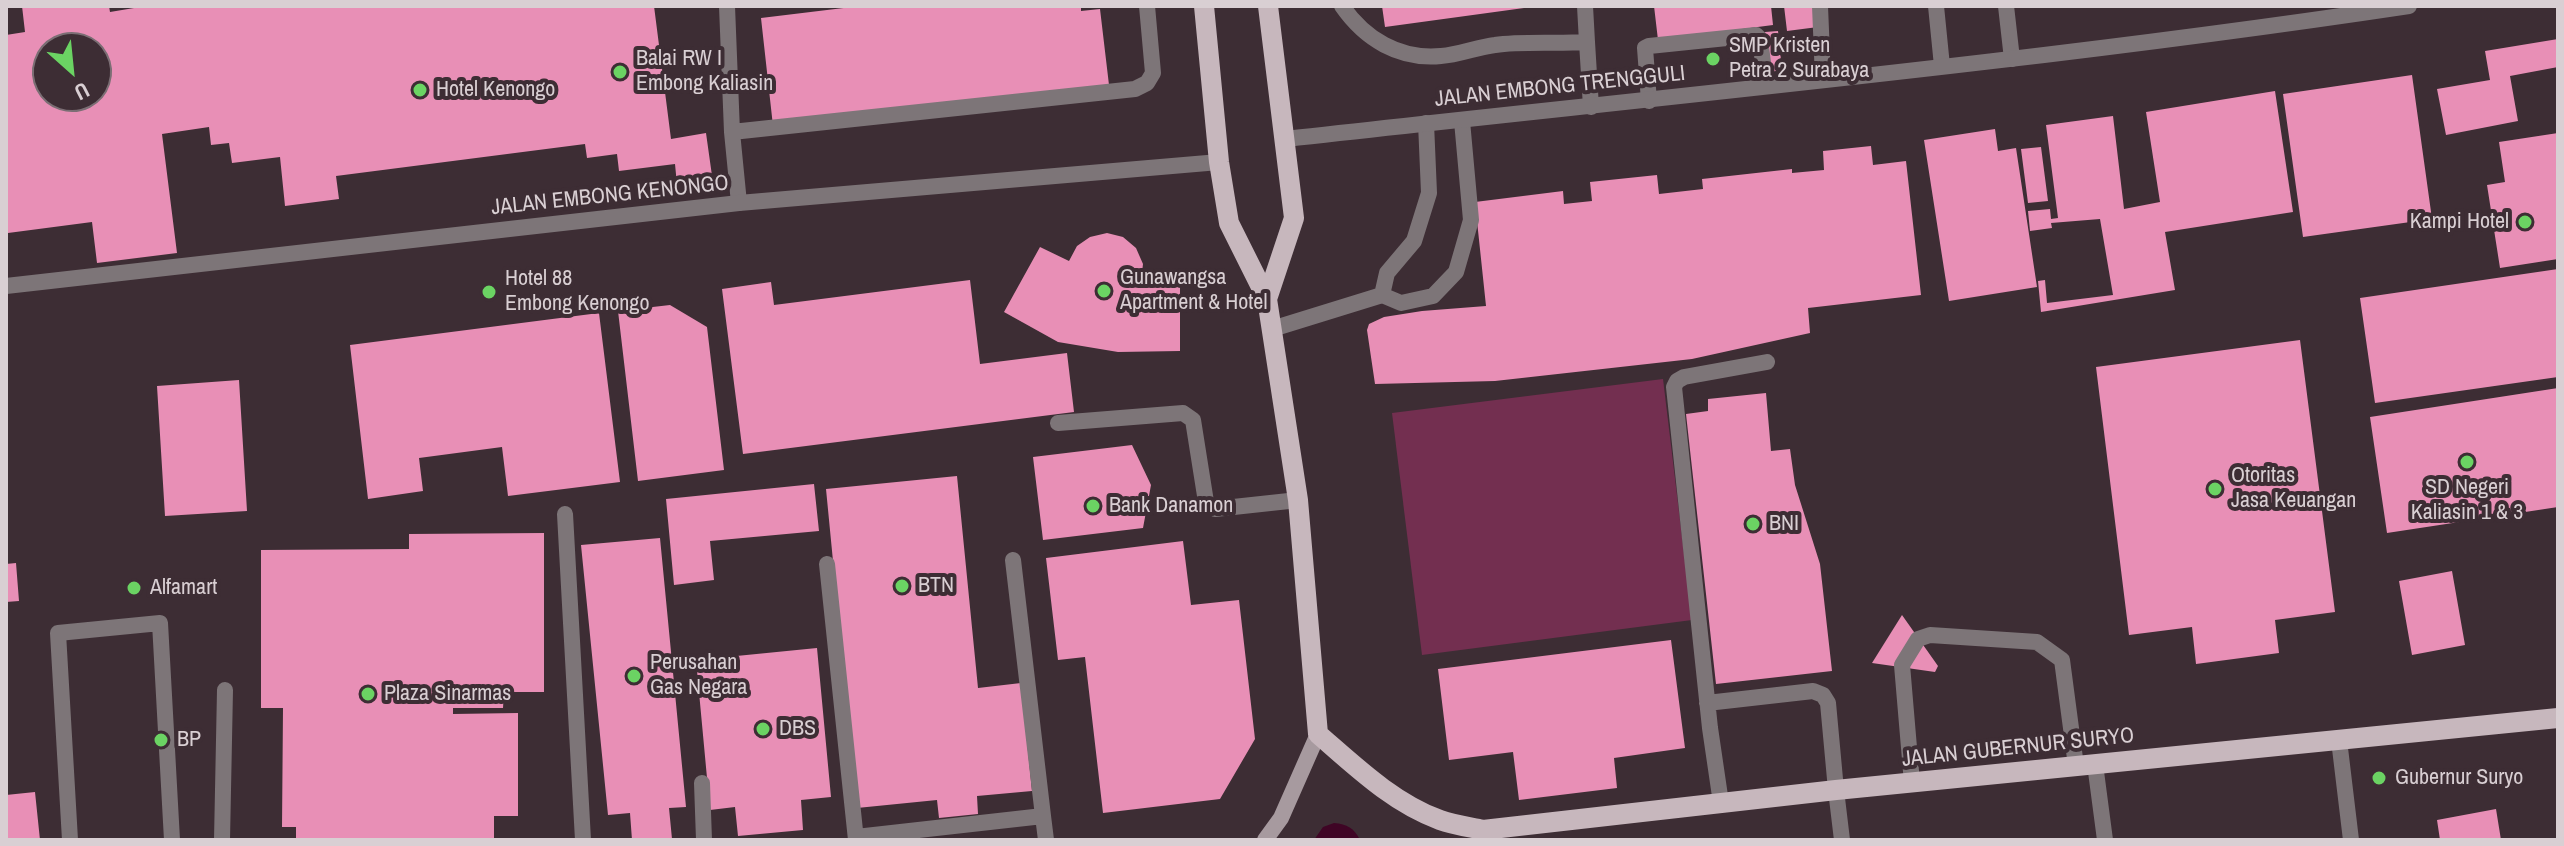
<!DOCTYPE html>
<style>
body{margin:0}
#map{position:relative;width:2564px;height:846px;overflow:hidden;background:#3d2d34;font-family:"Archivo Narrow",sans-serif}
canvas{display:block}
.frame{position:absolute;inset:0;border:8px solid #d9cfd3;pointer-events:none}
.north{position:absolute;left:32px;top:32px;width:80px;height:80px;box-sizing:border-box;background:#3d2d34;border:2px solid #7b6e74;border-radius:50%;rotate:153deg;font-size:22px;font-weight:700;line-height:32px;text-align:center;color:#d9cfd3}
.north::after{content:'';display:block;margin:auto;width:28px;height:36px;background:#6bd363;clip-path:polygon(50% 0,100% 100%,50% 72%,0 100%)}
</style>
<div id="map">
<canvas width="2564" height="846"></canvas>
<div class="frame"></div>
<div class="north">U</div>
</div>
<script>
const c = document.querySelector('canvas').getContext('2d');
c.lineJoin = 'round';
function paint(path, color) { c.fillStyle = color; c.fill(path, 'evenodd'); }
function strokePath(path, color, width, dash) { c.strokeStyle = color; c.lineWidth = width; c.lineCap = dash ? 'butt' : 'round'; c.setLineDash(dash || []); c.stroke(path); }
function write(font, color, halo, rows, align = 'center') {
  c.font = font + ' "Archivo Narrow",sans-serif'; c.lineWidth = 8; c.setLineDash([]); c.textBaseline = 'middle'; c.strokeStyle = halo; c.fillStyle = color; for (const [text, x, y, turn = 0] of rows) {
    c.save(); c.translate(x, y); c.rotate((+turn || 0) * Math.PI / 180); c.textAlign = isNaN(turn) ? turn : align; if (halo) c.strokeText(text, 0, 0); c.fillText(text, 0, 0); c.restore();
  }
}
paint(new Path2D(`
 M1663,379L1692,620L1422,655L1392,413Z`), '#732f50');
paint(new Path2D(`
 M1334,823C1347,824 1354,828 1360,840H1314L1323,827Z`), '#3f0525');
paint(new Path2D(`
 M22,6H109L110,12L146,6H654L671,139L706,133L714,190L678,195L675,164L619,171L617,154L587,158L585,144L336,176L339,199L285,206L280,157L232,163L229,143L211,145L209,127L162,134L177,253L97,263L92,222L8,233L6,35L25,32ZM48,48H96V96H48Z
 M860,6H1081V11L1100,9L1109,85L773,126L761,18Z
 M1382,6H1524V8L1385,27Z
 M1654,6H1771L1773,25L1658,40Z
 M1784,6H1816L1818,27L1787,31Z
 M1778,31L1782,70L1770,72L1765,32Z
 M2558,39V67L2510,76L2518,121L2446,135L2437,89L2490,80L2485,51Z
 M2412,75L2432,219L2303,237L2283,94Z
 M2275,91L2293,212L2165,232L2175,290L2041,312L2038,281L2045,280L2047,303L2113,295L2100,219L2051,223L2052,228L2030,231L2028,211L2050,209L2051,219L2058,218L2046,125L2113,116L2124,209L2160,202L2146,112Z
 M1995,129L1998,151L2016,148L2037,287L1949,301L1924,140Z
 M2558,133V259L2500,268L2487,185L2505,182L2499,142Z
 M1871,146L1873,165L1906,161L1921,295L1808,308L1810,333L1692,359L1495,381L1375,384L1367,330L1369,324L1384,317L1422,311L1486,306L1475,202L1563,191L1564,204L1592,201L1590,182L1657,175L1659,194L1703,189L1702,179L1792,169V173L1824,170L1823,151Z
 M2041,147L2048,201L2028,203L2021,149Z
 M1107,233L1123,237L1136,248L1143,264L1141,281L1180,282V351L1118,352L1058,342L1004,312L1040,247L1069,261L1077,246L1090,237Z
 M2558,269V377L2375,403L2360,298Z
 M970,280L980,364L1067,353L1074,412L743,454L722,289L771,282L774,305Z
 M670,305L707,327L724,470L638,481L618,311Z
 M599,313L620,482L508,496L502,447L419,458L423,491L368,499L350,345Z
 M2300,340L2335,612L2275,620L2279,653L2196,664L2192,627L2129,635L2096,367Z
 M239,380L247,511L165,516L157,386Z
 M2558,388V507L2387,533L2370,417Z
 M1766,393L1771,451L1790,449L1795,485L1820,564L1832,671L1716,684L1686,414L1708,411V399Z
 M1132,445L1151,485L1143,528L1043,540L1033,457Z
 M957,476L978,688L1021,683L1032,791L977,796L978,814L939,818L937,800L857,808L826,489Z
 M814,484L819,531L710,541L714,580L674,585L666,499Z
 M544,533V692H504L503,708H453V714L518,713V816H494V840H296V827H282L283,708H261V550L409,549V534Z
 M660,538L686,807L669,808L672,839L632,840L630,813L608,815L581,545Z
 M1183,541L1191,605L1239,600L1255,739L1220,799L1103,813L1085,657L1058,660L1046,558Z
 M16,563L19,601L6,602V564Z
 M2452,571L2465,645L2412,655L2399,581Z
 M1902,615L1938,666L1935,672L1872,663Z
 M1671,640L1685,748L1614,758L1617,788L1519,800L1513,752L1449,760L1438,669Z
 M817,648L831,797L801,800L803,830L738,836L735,807L710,810L696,660Z
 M35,792L40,840H6V795Z
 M2496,809L2501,840H2440L2437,820Z`), '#e88fb6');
strokePath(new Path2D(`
 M727,6L732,132L739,203
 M1342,6C1365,39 1399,60 1441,56C1459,55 1477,47 1495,45C1521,41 1558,44 1587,42L1591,107
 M1585,6L1587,42
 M1820,6L1823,79
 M1936,6L1942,66
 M2006,6L2012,59
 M1649,101L1645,48L1649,46L1756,35L1760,39L1766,86
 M732,132L1135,89L1147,83L1153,73L1147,6
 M1382,295L1387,273L1414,241L1429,193L1426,123
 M1272,329L1382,295L1401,303L1433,296L1456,272L1471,220L1462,121
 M1058,423L1183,413L1193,420L1206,502L1215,509L1298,500
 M565,514L583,840
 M1013,560L1043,816
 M827,564L856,840
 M1707,703L1813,691L1823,695L1828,703L1836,790
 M2339,740L2351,840
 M2095,764L2105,840
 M702,783L704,840
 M1912,783L1902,665L1918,639L1930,635L2037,642L2062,660L2076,766
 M1721,803L1710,728L1674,387L1677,381L1684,377L1767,362
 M856,837L1043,816L1046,840
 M70,840L58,633L160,623L172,840
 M222,840L225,690`), '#7d7578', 16);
strokePath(new Path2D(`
 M1836,790L1842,840`), '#7d7578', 16);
strokePath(new Path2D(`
 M1286,139C1660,97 2036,62 2409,6
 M6,286L739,203L1219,162`), '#7d7578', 16);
strokePath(new Path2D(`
 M1265,840L1281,818L1318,734`), '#a79a9f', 16);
strokePath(new Path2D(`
 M1204,6L1219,162L1229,223L1267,299L1298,500L1318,734C1355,766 1393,803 1440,820C1454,825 1469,827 1483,830L1836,790L2558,718
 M1267,299L1294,218L1268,6`), '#c7b7bd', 20);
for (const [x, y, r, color] of [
 [1713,59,8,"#6bd363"],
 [620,72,8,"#6bd363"],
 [420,90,8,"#6bd363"],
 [2525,222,8,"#6bd363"],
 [1104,291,8,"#6bd363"],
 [489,292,8,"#6bd363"],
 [2467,462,8,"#6bd363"],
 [2215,489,8,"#6bd363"],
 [1093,506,8,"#6bd363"],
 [1753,524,8,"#6bd363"],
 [902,586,8,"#6bd363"],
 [134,588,8,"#6bd363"],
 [634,676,8,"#6bd363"],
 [368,694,8,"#6bd363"],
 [763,729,8,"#6bd363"],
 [161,740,8,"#6bd363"],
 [2379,778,8,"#6bd363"]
]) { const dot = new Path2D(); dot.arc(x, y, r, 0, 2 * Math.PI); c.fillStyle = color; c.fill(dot); strokePath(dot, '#3d2d34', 3); }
write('22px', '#d9cfd3', '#3d2d34', [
 ["SMP Kristen",1729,46],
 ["Petra 2 Surabaya",1729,71],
 ["Balai RW I",636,59],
 ["Embong Kaliasin",636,84],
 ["Hotel Kenongo",436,90],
 ["Kampi Hotel",2509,222,"right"],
 ["Gunawangsa",1120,278],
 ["Apartment & Hotel",1120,303],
 ["Hotel 88",505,279],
 ["Embong Kenongo",505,304],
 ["Otoritas",2231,476],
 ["Jasa Keuangan",2231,501],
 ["SD Negeri",2467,488,"center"],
 ["Kaliasin 1 & 3",2467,513,"center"],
 ["Bank Danamon",1109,506],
 ["BNI",1769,524],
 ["BTN",918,586],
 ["Alfamart",150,588],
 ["Perusahan",650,663],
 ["Gas Negara",650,688],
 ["Plaza Sinarmas",384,694],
 ["DBS",779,729],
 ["BP",177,740],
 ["Gubernur Suryo",2395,778]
], 'left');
write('22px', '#d9cfd3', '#3d2d34', [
 ["JALAN EMBONG TRENGGULI",1560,87,-6],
 ["JALAN EMBONG KENONGO",610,196,-6],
 ["JALAN GUBERNUR SURYO",2018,748,-6]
]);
</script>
